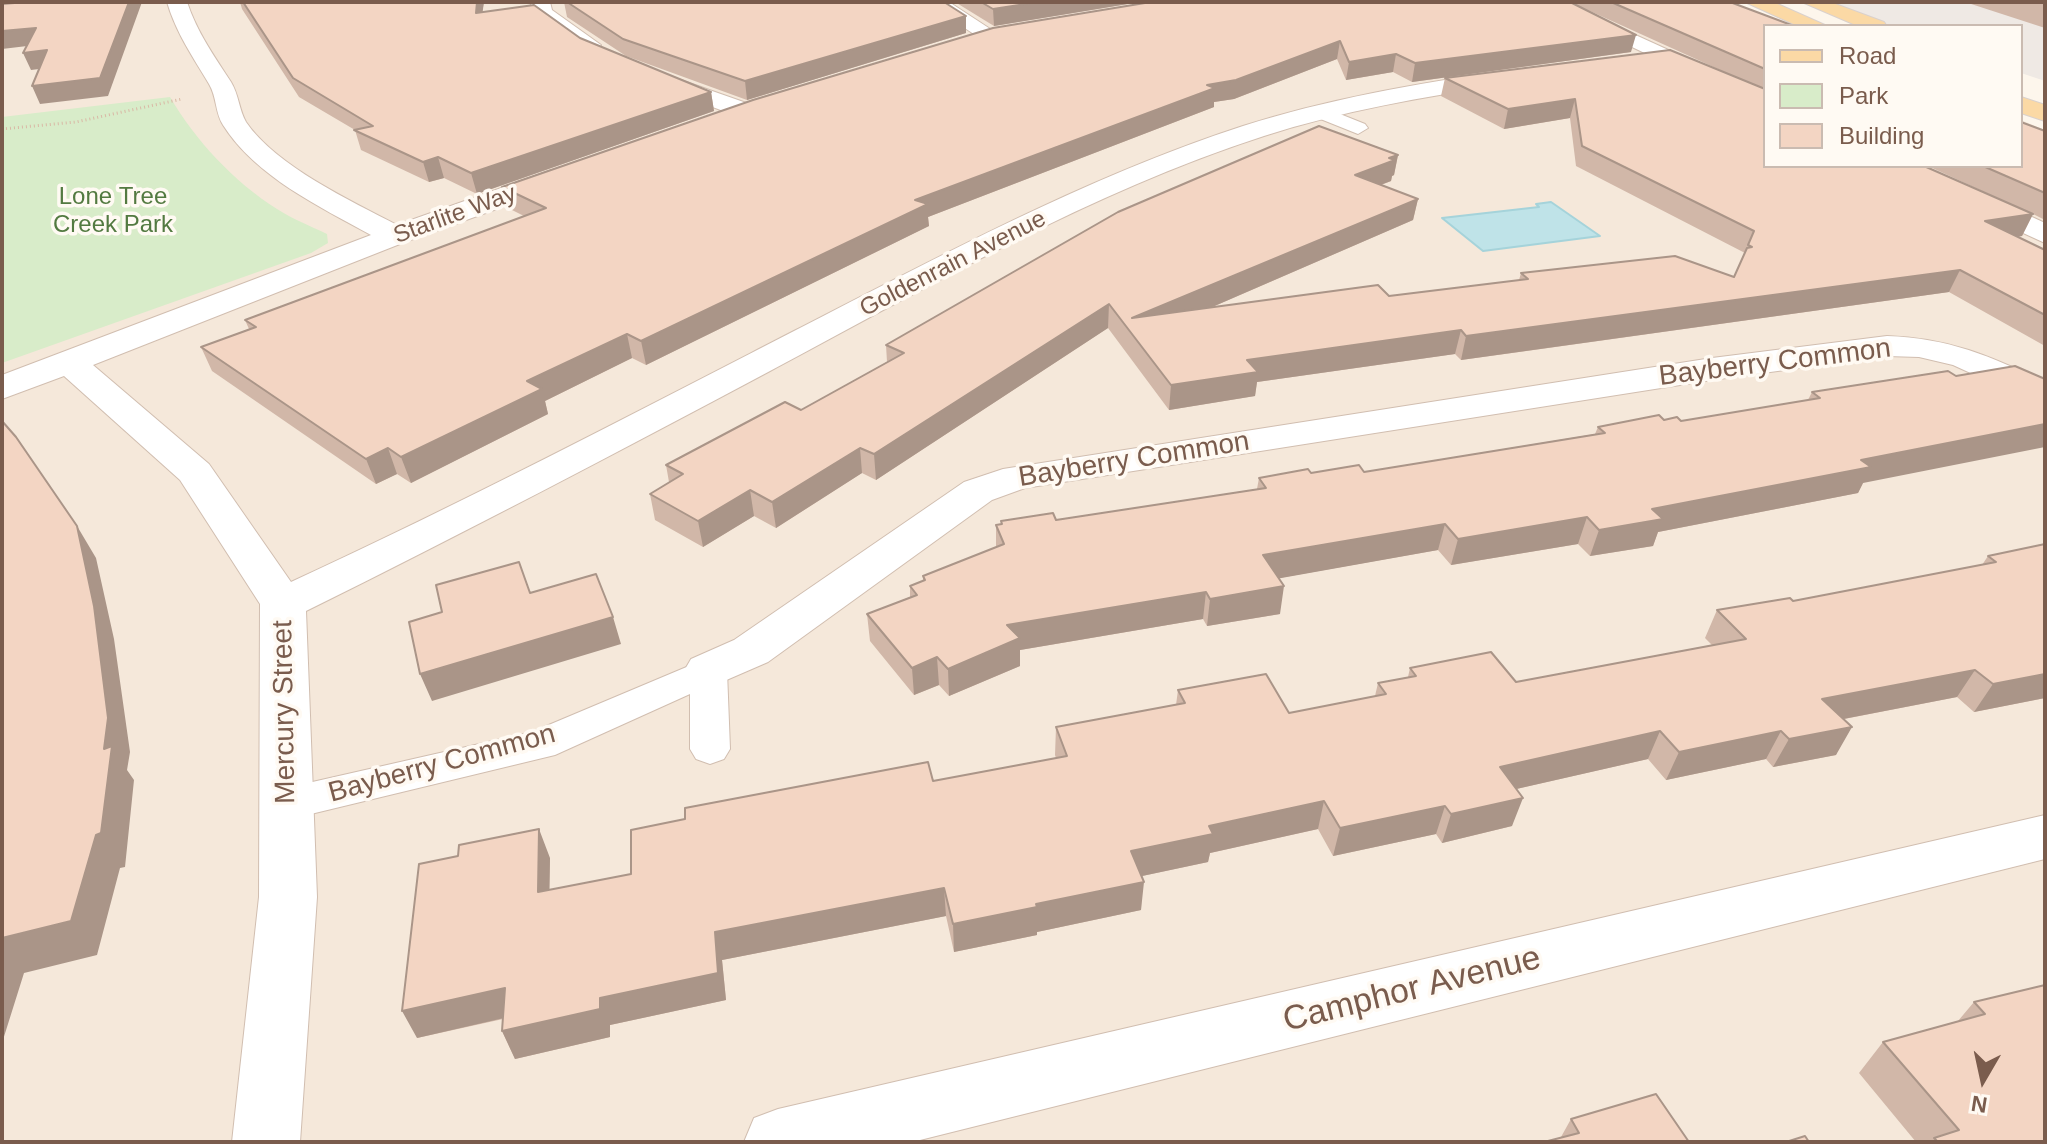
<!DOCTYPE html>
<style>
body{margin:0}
#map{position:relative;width:2047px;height:1144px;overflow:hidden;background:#fdf6ec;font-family:Helvetica,sans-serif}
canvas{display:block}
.frame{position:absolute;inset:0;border:4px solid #7a5c4d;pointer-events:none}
.legend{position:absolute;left:1763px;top:24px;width:260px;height:144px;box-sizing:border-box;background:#fffaf3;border:2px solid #cabbb1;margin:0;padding:10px 14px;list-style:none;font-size:24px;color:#7a5c4d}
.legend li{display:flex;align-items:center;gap:16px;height:40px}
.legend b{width:40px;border:2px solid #cabbb1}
.north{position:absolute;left:1943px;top:1040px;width:80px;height:80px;-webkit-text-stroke:6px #fffaf3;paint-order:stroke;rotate:189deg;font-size:22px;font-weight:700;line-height:32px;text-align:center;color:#7a5c4d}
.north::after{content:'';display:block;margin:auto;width:28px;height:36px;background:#7a5c4d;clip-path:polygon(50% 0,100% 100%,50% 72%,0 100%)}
</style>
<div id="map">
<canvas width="2047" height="1144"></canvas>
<div class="frame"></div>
<ul class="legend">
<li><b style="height:10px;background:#fbd9a5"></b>Road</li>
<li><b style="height:22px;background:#d8ecc9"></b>Park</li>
<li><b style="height:22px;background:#f3d5c3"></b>Building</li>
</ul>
<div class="north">N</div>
</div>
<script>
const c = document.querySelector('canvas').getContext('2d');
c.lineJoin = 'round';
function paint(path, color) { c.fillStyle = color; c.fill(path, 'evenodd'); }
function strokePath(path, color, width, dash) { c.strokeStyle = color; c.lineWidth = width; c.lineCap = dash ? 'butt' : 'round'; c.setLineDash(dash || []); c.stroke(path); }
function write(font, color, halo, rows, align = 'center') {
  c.font = font + ' Helvetica,sans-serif'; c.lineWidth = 7; c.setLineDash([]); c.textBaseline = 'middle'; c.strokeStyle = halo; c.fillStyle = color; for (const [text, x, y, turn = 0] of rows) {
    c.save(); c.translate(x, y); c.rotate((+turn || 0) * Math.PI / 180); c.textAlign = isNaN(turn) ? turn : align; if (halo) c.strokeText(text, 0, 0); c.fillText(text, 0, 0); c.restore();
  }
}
paint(new Path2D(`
 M2,2H1721L1765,26V166H2021V120L2045,130V1142H2Z`), '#f5e8da');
paint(new Path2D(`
 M1827,2H2045V81L2021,73V26H1893Z`), '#efe9e4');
paint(new Path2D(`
 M170,97C195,140 234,182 277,209C292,219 311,226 327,234L328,243L311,253L2,363V117Z`), '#d8ecc9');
const water = new Path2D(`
 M1551,202L1600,236L1483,251L1442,218L1539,207L1536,204Z`);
paint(water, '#bfe3e8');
strokePath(water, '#a5d3da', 2);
const lane = new Path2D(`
 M1320,106L1365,124L1368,128L1358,134L1313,116V108Z
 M708,658L721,662L727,671L730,749L724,759L710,764L696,759L690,749V694L555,755L286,820L271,815L265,804L271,793L286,788L532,732Z`);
const street = new Path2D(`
 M167,2H187C197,32 214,56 231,82C239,95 239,110 246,122C276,166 351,201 397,225L552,170H572L576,176L572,182L405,242L93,365L209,464L291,582C462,503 629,416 796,330C942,255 1087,177 1243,126C1328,99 1415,84 1503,71L1514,78L1503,85C1422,97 1342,111 1264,136C1090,192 930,286 770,371C616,453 462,534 306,611L317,897L300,1142H232L259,897L260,604L180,480L64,376L2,399V375L371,235C320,207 255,176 223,125C215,113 217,97 209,84C193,57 176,33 167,2Z
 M530,2H550L552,10L601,45L598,50C578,54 535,21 530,2Z
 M925,2H949L1001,36L990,42L983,40Z
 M1537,2H1563L1765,94V110Z
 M658,72L755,106L758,111L755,116H737L650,84L647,79L650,74Z
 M1886,166H1921L2045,223V243L1890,172Z
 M1887,336C1949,338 1990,356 2045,382V407L1953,365L1919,357L1887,356L1712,380L1025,488L992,500L768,662L708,688L691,683L684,671L691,659L734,640L964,482L1003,469L1712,358Z
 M2045,815V859L912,1142H744L754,1118L778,1109Z`);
const primary = new Path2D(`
 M1745,2H1773L1827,26H1798Z
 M1802,2H1830L1884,22L1887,26H1858Z
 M2021,97L2045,105V121L2021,113Z`);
strokePath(lane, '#d1beb0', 2);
strokePath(street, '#d1beb0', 2);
strokePath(primary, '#dad1cd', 2);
strokePath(new Path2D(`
 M2,129L76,122L182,99`), '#d9b8a5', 3, [1, 3]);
paint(lane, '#fff');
paint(street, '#fff');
paint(primary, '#fbd9a5');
paint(new Path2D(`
 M240,2H484L482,12L580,38L711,92L714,111L477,194L444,178L429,182L361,150L355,130L299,97L242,9Z
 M564,2H944L966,16V33L747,100L626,56L567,17Z
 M955,2H1140L994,26Z
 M1151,2H1730L1765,26V166L2019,208L1928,166H2021L2045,131V220L2033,214L2022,236L2017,237L2045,250V346L1949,292L1541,349L1461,360L1455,354L1257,382L1255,396L1169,410L1108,328L876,480L862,473L776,528L754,516L703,547L655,520L650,494L669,482L666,465L801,410L887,362L886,345L1398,155L1394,175L1392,176L1391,181L1381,185L1418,199L1413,220L1210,308L1389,296L1519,280L1521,273L1734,277L1745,253L1576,166L1570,118L1504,129L1441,96L1445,78L1729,74L1570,2L1631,52L1412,82L1393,72L1346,80L1337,59L1234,99L1214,102V107L928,217L929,226L646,365L632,358L545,401L548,414L411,483L397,474L376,484L212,371L201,347L249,329L245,320L524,216L508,208L502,187Z
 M1965,2H2045V28Z
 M1956,376L1863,483L1858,493L1658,532L1653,546L1590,556L1578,544L1451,565L1438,550L1279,578L1280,614L1207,626L1203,619L1020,650V666L949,696L939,685L914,695L870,641L867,614L910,597V586L923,581V576L996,547V525L1001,524V521L1056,520L1257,489L1259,478L1311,473L1364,472L1595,434L1598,427L1664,420L1681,421L1808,400L1812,392Z
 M2045,544V698L1974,712L1957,697L1844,719L1836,755L1773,767L1766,759L1666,780L1648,759L1516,789L1512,826L1442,843L1436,834L1333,856L1318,829L1210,853L1208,862L1142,876L1141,910L1037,932V935L954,952L946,916L722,960L726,1000L610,1025V1037L515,1059L502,1031L503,1019L417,1038L550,858L549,890L631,874L933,781L1056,758L1055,755L1056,727L1176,705L1178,690L1289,713L1375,696L1378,683L1408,677L1410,668L1516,682L1712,645L1705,638L1717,610L1793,601L1982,565L1988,556Z
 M2045,985V1142H1916L1859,1073L1883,1042L1958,1021L1974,1002Z
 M1571,1119L1689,1142L1561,1137Z`), '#d1b7a8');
paint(new Path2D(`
 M129,2H142L108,96L40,104L32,86Z
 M477,2H484L480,30L476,13Z
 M1039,2H1140L994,26L993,9Z
 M966,16V33L747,100L745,81Z
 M36,28L44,44L2,49V31Z
 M1636,35L1631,52L1412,82L1415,63Z
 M1340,41L1337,59L1234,99L1214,102V107L928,217L929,226L646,365L641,341L915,200L1207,85Z
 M47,50L55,67L31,70L23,53Z
 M1396,54L1393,72L1346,80L1349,62Z
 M711,92L714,111L477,194L471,173Z
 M1575,99L1570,118L1504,129L1508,109Z
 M1398,155L1394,175L1392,176L1391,181L1351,196L1355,175Z
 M438,157L444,178L429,182L423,162Z
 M1418,199L1413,220L1136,340L1132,318Z
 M2033,214L2022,236L1974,243L1985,221Z
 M1960,270L1949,292L1461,360L1466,336Z
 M1109,304L1108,328L876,480L874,454Z
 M1461,330L1455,354L1257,382L1255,396L1169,410L1171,385L1247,360Z
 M627,334L632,358L545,401L548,414L411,483L401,457L527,381Z
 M2045,417V447L1863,483L1858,493L1658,532L1653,546L1590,556L1599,530L1652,509Z
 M388,448L397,474L376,484L366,459Z
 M860,448L862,473L776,528L772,502Z
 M750,490L754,516L703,547L698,521Z
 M1587,517L1578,544L1451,565L1458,539Z
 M1445,524L1438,550L1259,582L1263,555Z
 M77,526L96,558L114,639L130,752L127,770L134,780L125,867L120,868L97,955L24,973L2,1043V938Z
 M1284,586L1280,614L1207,626L1210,599Z
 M1206,592L1203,619L1020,650V666L949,696L948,669L1007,625Z
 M613,617L621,644L432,701L420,674Z
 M937,657L939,685L914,695L912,668Z
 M1975,670L1957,697L1807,726L1822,699Z
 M2045,674V698L1974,712L1993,684Z
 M1852,727L1836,755L1773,767L1789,739Z
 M1660,731L1648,759L1490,795L1500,767Z
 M1781,731L1766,759L1666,780L1679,752Z
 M1523,798L1512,826L1442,843L1451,814Z
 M1324,801L1318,829L1210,853L1208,862L1128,879L1131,851L1209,826Z
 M1445,806L1436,834L1333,856L1340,828Z
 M539,829L550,858L549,920L538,892Z
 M1144,882L1141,910L1037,932V935L954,952L953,924L1036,904Z
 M944,888L946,916L722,960L726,1000L610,1025V1037L515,1059L502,1031L715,932Z
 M505,988L517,1015L417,1038L402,1011Z`), '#aa9588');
const building = new Path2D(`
 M27,2H129L100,78L32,86L47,50L23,53L36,28L2,31V4Z
 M243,2H477L476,13L534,5L580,38L711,92L471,173L438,157L423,162L354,130L373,126L293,78Z
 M567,2H944L966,16L745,81L623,39Z
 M981,2H1039L993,9Z
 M1151,2H1570L1636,35L1415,63L1396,54L1349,62L1340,41L1236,80L1207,85L1215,88L915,200L928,204L641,341L627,334L527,381L542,389L401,457L388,448L366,459L201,347L256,327L245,320L546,208L502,187L753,100L993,28Z
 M1611,2H1730L1794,26H1765V69Z
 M1670,50L1765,89V166H1924L2033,214L1985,221L2045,250V315L1960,270L1548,325L1466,336L1461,330L1247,360L1258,372L1171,385L1109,304L874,454L860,448L772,502L750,490L698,521L650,494L683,474L666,465L785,402L801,410L904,353L886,345L1118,212L1319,126L1398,155L1389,158L1395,160L1355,175L1418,199L1132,318L1378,285L1389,296L1528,279L1521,273L1675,256L1734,277L1747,248L1752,247L1748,245L1754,231L1582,146L1575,99L1508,109L1445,78Z
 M2021,122L2045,131V193L1983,166H2021Z
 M2015,366L2045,379V424L1861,460L1871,467L1652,509L1663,519L1599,530L1587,517L1458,539L1445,524L1263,555L1284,586L1210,599L1206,592L1007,625L1020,638L948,669L937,657L912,668L867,614L917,595L910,586L925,580L923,576L1004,544L996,525L1002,524L1001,521L1053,513L1056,520L1266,488L1259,478L1308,469L1311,473L1359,465L1364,472L1605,433L1598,427L1659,415L1664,420L1677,417L1681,421L1820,398L1812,392L1948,371L1956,376Z
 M2,421L16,437L77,526L94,606L108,718L104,749L112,746L101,833L96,835L71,921L2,938Z
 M2045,544V674L1993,684L1975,670L1822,699L1852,727L1789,739L1781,731L1679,752L1660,731L1500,767L1523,798L1451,814L1445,806L1340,828L1324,801L1209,826L1213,834L1131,851L1144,882L1036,904L1037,907L953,924L944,888L715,932L718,973L600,998V1009L502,1031L505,988L402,1011L419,864L458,856L459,845L539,829L538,892L631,874V830L685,819V808L928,762L933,781L1067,756L1056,727L1185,703L1178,690L1266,674L1289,713L1386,694L1378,683L1416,676L1410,668L1491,652L1516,682L1746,639L1717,610L1790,598L1793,601L1996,562L1988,556Z
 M519,562L530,593L596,574L613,617L420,674L409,622L442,612L436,585Z
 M2045,985V1142H1938L1934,1138L1959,1130L1883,1042L1985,1014L1974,1002Z
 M1656,1094L1689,1142H1544L1579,1133L1571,1119Z
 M1805,1136L1809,1142H1786Z`);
paint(building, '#f3d5c3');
strokePath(building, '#aa9588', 2);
write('24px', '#537a41', '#fffaf3', [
 ["Lone Tree",113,197],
 ["Creek Park",113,225]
]);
write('24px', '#7a5c4d', '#fffaf3', [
 ["Starlite Way",455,215,-20],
 ["Goldenrain Avenue",953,264,-27]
]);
write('28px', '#7a5c4d', '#fffaf3', [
 ["Bayberry Common",1775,363,-7],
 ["Bayberry Common",1134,460,-9],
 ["Mercury Street",285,712,-91],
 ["Bayberry Common",442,764,-15]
]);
write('34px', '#7a5c4d', '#fffaf3', [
 ["Camphor Avenue",1412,990,-14]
]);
</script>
